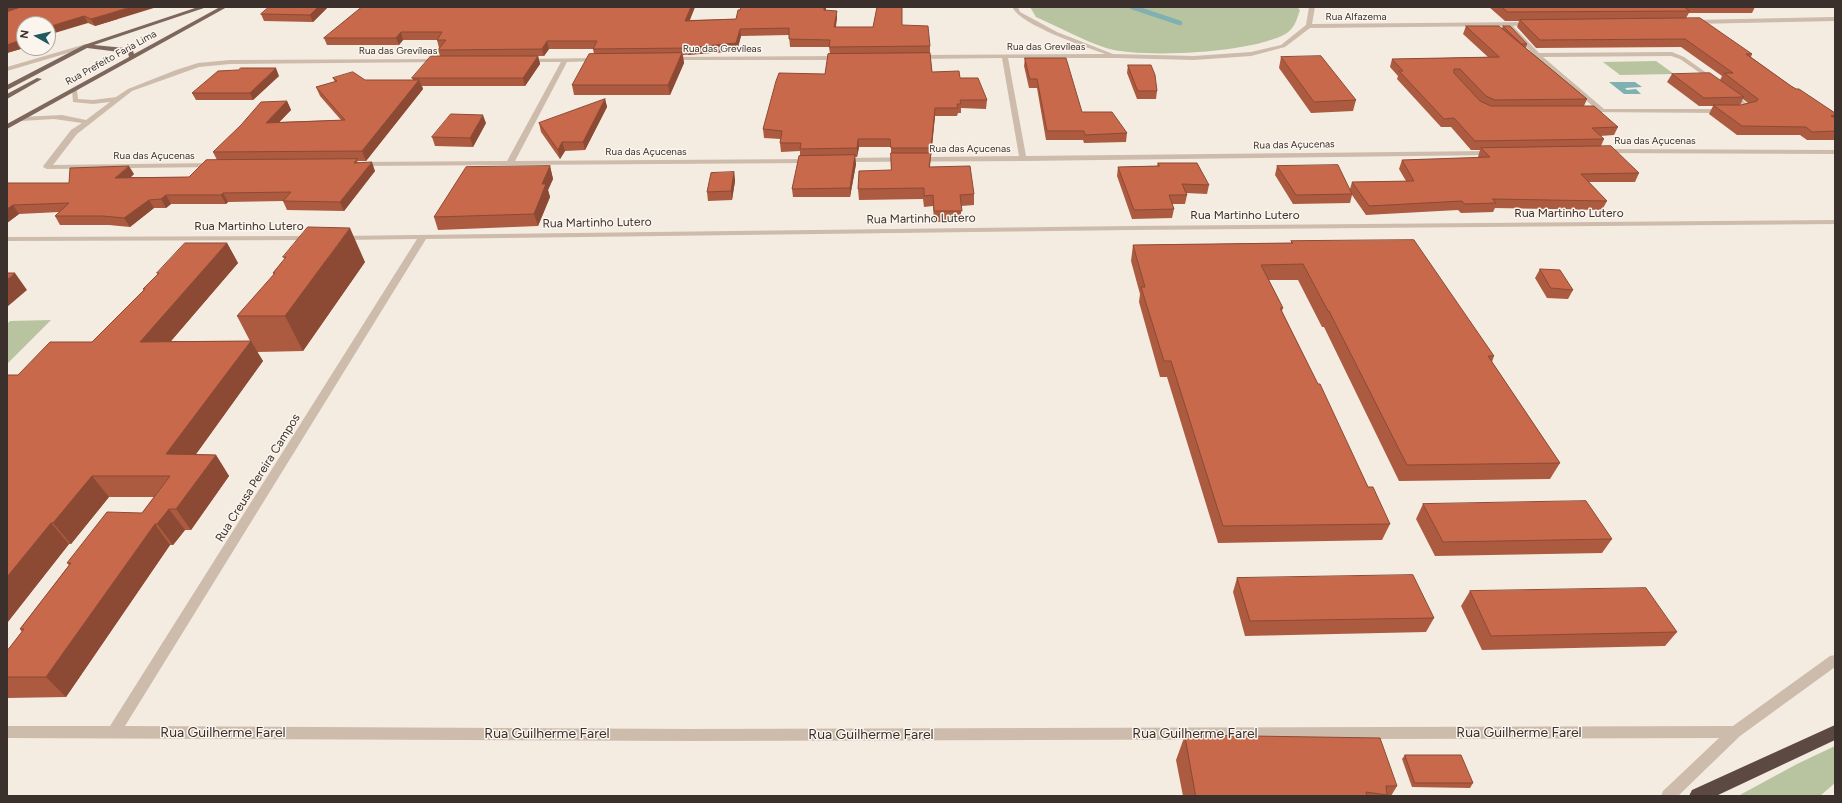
<!DOCTYPE html>
<meta charset="utf-8">
<style>
body{margin:0}
#map{position:relative;width:1842px;height:803px;overflow:hidden;background:#f4ebe1;font-family:Figtree,sans-serif}
canvas{display:block}
.frame{position:absolute;inset:0;border:8px solid #3b302b;pointer-events:none}
.north{position:absolute;left:16px;top:16px;width:40px;height:40px;box-sizing:border-box;background:#fbf5ee;border:1px solid #aea6a0;border-radius:50%;rotate:278deg;font-size:11px;font-weight:700;line-height:16px;text-align:center;color:#3b302b}
.north::after{content:'';display:block;margin:auto;width:14px;height:18px;background:#1f5a5e;clip-path:polygon(50% 0,100% 100%,50% 72%,0 100%)}
</style>
<div id="map">
<canvas width="1842" height="803"></canvas>
<div class="frame"></div>
<div class="north">N</div>
</div>
<script>
const c = document.querySelector('canvas').getContext('2d');
c.lineJoin = 'round';
function paint(path, color) { c.fillStyle = color; c.fill(path, 'evenodd'); }
function strokePath(path, color, width, dash) { c.strokeStyle = color; c.lineWidth = width; c.lineCap = dash ? 'butt' : 'round'; c.setLineDash(dash || []); c.stroke(path); }
function write(font, color, halo, rows, align = 'center') {
  c.font = font + ' Figtree,sans-serif'; c.lineWidth = 3; c.setLineDash([]); c.textBaseline = 'middle'; c.strokeStyle = halo; c.fillStyle = color; for (const [text, x, y, turn = 0] of rows) {
    c.save(); c.translate(x, y); c.rotate((+turn || 0) * Math.PI / 180); c.textAlign = isNaN(turn) ? turn : align; if (halo) c.strokeText(text, 0, 0); c.fillText(text, 0, 0); c.restore();
  }
}
paint(new Path2D(`
 M1030,7H1297L1300,10C1297,19 1295,27 1287,33C1255,53 1141,59 1106,48C1082,40 1059,27 1036,17Z
 M1656,61L1674,74L1620,75L1603,62Z
 M51,320L7,364V324L10,321Z
 M1835,746V783L1820,796H1738L1797,764Z`), '#b8c4a0');
paint(new Path2D(`
 M1609,82H1635L1642,87L1625,88L1627,90L1636,89L1641,94H1624Z`), '#7fb0b2');
strokePath(new Path2D(`
 M1132,7L1180,23`), '#7fb0b2', 4.5);
paint(new Path2D(`
 M1012,7H1018L1020,12L1057,32L1113,54L1194,56L1251,52L1281,45L1306,25L1309,7H1315L1312,24L1531,22L1534,24L1533,25L1513,26L1539,53L1672,52L1684,57L1718,81L1713,82L1680,59L1671,56L1543,57L1604,109H1723L1726,111L1723,113L1585,112V110L1596,109L1535,56L1507,26L1310,28L1285,47L1251,56L1194,60L1117,58H1008L1026,156L1491,151L1495,153L1491,155L1023,161L840,162L839,160L843,158L1019,156L1002,58L918,59L915,57L918,55L1105,54C1084,46 1022,26 1012,7Z
 M1835,17V21L1693,24L1690,22L1693,20Z
 M86,44L89,46L88,47L7,71V67Z
 M670,57L840,56L843,58L840,60H668V58Z
 M598,58L601,60L600,61L567,62L515,161L811,159L815,161L811,163L359,166L355,164L359,162L507,161L561,62H526L523,60L524,59Z
 M440,59L442,60V62L230,64L199,67L132,91L77,134L53,165L216,163L217,165L213,167L47,169L43,167L44,165L71,130L82,123L54,119L21,121L18,119L21,117L62,115L86,120L110,102L93,104L73,102L72,89L77,90L78,99L93,100L116,97L128,89L176,70L198,63L230,60Z
 M1729,92H1733L1751,107V109L1739,111V109L1744,107L1729,94Z
 M1600,149L1835,150V154L1603,153L1599,151Z
 M1835,220V224L1130,230L426,239L125,726L690,729L1733,726L1830,656L1835,655V667L1740,736L1678,796H1661L1663,791L1719,738L690,741L7,738V726H110L417,239L341,240H338V236L1130,226Z
 M313,236H316V240L7,241V237Z`), '#cdbbac');
paint(new Path2D(`
 M198,7H207L94,45L125,48L133,51L134,54L220,7H227L7,129V124L129,57L128,53L87,48L9,89L7,90V85L84,45Z
 M37,78L42,79L7,99V94Z`), '#7d675c');
paint(new Path2D(`
 M1835,725V740L1716,796H1689L1692,790Z`), '#5c4a42');
paint(new Path2D(`
 M7,7L118,19L95,26L88,23L24,24V48L7,53Z
 M328,7L313,22L264,21L261,14Z
 M362,7H695L690,20L736,19L741,7H826V11L837,18L836,27H873L902,25L930,46V53L932,72L960,78L987,100L986,109L961,108V113H958L957,116H935L931,156L930,167L974,194V205L961,206V222H934L933,206L924,207L923,199L859,200L858,189L891,170V147H859L857,157H855L856,164L850,197H793L792,189L800,156V151L781,152L780,143L781,139L764,138L763,129L825,74L830,54L829,47H790L789,35L741,36L737,51L683,55L684,63L670,95H574L572,85L594,54L593,49H549L544,56H538L540,64L525,86H422L423,89L366,161H357L358,162L375,171L344,211L287,210L283,201L228,202L226,204H171L166,208H154L130,227L109,225H60L55,216L59,212L19,214L7,223V183H69L134,174L131,177H189L217,160L213,152L287,101L291,110L279,122L341,120L320,96L316,87L335,82L333,78L365,80H413L412,78L440,56L438,50L439,48L437,40H403L399,45H327L324,38Z
 M1489,7H1755L1752,13H1689L1686,18L1752,54L1751,57L1791,86L1835,113V140H1807L1800,135H1737L1709,114L1713,106H1699L1667,82L1672,74L1720,80L1722,76L1681,47L1536,48L1517,27L1519,21H1505ZM1743,99L1748,103L1740,105Z
 M1466,26L1502,28L1503,26L1527,44L1526,48L1587,99L1584,106L1618,127L1614,135L1600,136L1604,139L1601,146L1639,173L1635,182H1589L1607,201L1602,210L1495,208L1493,212L1461,213L1458,210L1366,215L1352,195L1350,203L1293,204L1275,175L1277,166L1350,189L1352,182L1406,181L1399,169L1402,160L1479,158L1478,157L1480,150H1471L1451,127H1441L1397,79L1398,76L1390,67L1392,59L1488,57L1463,34Z
 M1281,57L1356,100L1353,111L1311,113L1279,68Z
 M1025,58L1082,112L1127,133L1126,142L1084,143L1083,140H1046L1037,88H1029L1024,66Z
 M1128,65L1157,91L1156,99H1137L1127,73Z
 M279,76L253,100H196L192,93Z
 M605,99L607,107L585,150L565,151L560,159L541,132L539,123Z
 M486,123L473,147L435,146L432,137Z
 M1158,163L1209,185L1207,194L1186,193L1187,195L1185,204H1172L1174,209L1172,218L1132,219L1117,176L1118,167L1157,166Z
 M550,166L553,179L548,190L550,197L538,226L438,230L434,217Z
 M734,172L735,181L732,200L708,201L707,192Z
 M1291,241L1494,356L1492,362L1560,463L1550,479L1399,481L1324,327H1322L1298,280H1269L1283,308L1282,311L1368,487L1390,524L1382,540L1218,543L1167,377H1160L1139,302L1140,294L1131,261L1133,245L1291,243Z
 M227,243L238,263L171,341H250L237,316L274,275L273,273L285,259L283,257L365,262L303,351L257,352L263,361L196,454L216,455L229,476L191,530H185L173,545H170L66,697L7,698V651L22,632L20,629L69,565L67,563L142,513L154,497H109L71,544H69L7,623V375H18L92,342L144,291L143,289L158,274L157,273Z
 M1540,269L1573,290L1568,299L1547,298L1535,278Z
 M1423,504L1612,539L1602,553L1435,556L1416,519Z
 M1237,578L1434,618L1426,632L1245,636L1233,592Z
 M1470,591L1677,632L1665,646L1482,650L1461,606Z
 M1185,735L1397,786L1391,796H1183L1176,760Z
 M1405,755L1473,783L1470,788L1412,787L1402,759Z`), '#ac5a40');
paint(new Path2D(`
 M7,7H30L7,14Z
 M131,7H157L118,19L95,26L91,19Z
 M318,7H328L313,22L310,15Z
 M691,7H695L686,28L685,21Z
 M824,7H826L824,18Z
 M837,11V18L834,34V27Z
 M84,16L88,23L48,35V27Z
 M740,29L741,36L737,51L688,55L686,48Z
 M401,32L403,40L399,45L396,38Z
 M24,39V48L7,53V45Z
 M547,41L549,49L544,56L542,49Z
 M682,53L684,63L670,95L668,85Z
 M538,56L540,64L525,86L523,78Z
 M276,68L279,76L253,100L250,93Z
 M419,80L423,89L366,161L362,151Z
 M605,99L607,107L585,150L583,142Z
 M287,101L291,110L270,132L266,123Z
 M935,108V116L931,156V148Z
 M483,115L486,123L473,147L470,138Z
 M858,139L859,147L857,157V148Z
 M562,142L565,151L560,159L558,150Z
 M855,155L856,164L850,197V188Z
 M372,162L375,171L344,211L340,202Z
 M129,166L134,174L121,186L115,178Z
 M550,166L553,179L548,190L550,197L538,226L534,214L542,184Z
 M734,172L735,181L732,200L731,191Z
 M223,193L228,202L226,204L221,195Z
 M166,195L171,204L166,208L161,199Z
 M149,200L154,208L130,227L124,218Z
 M13,205L19,214L7,223V209Z
 M350,228L365,262L303,351L285,316Z
 M227,243L238,263L153,362L140,342Z
 M15,273L27,290L7,307V280Z
 M251,341L263,361L181,475L166,454Z
 M216,455L229,476L191,530L176,509Z
 M92,476L109,497L71,544L53,523Z
 M169,509L185,530L173,545L157,524Z
 M51,523L69,544L7,623V577Z
 M155,524L170,545L66,697L46,677Z`), '#8c4a34');
const building = new Path2D(`
 M21,7H131L91,19L84,16L48,27V24H24V39L7,45V12Z
 M269,7H318L310,15L261,14Z
 M362,7H691L685,21L736,19L738,10H740L741,7H824V10L837,11L834,27H873L877,7H902V25L928,26L930,46L829,47L830,40L789,39V28L740,29L736,43L686,48L593,49L597,41H547L542,49L438,50L446,40H437L442,32H401L396,38H324Z
 M1502,7H1684L1690,11L1508,12Z
 M1700,18L1752,54H1746L1791,86L1796,89H1799L1835,113V115L1831,116L1835,118V131L1812,132L1806,127L1742,126L1713,105H1741L1757,101L1758,99L1724,73H1733L1685,39L1540,40L1520,20Z
 M1466,26H1499L1587,99L1495,100L1486,96L1460,69H1454V73L1480,101L1491,106H1594L1618,127L1592,128L1604,139L1475,141L1454,118L1444,119L1399,71H1403L1392,59L1499,57Z
 M1503,26H1510L1527,44H1522Z
 M682,53L668,85H572L589,54Z
 M930,53L932,72L959,71L960,78H978L987,100H960L961,104H957L958,108H935L931,148H891L890,139H858L857,148L800,149L801,143H780L782,131L763,129L776,81L779,73L825,74L828,54Z
 M431,56H538L523,78H412Z
 M1321,56L1356,100L1314,102L1281,57Z
 M1025,58H1066L1082,112H1112L1127,133L1085,135L1084,131H1047L1037,79H1030Z
 M1128,65H1151L1155,75L1157,91H1138Z
 M241,68H276L250,93H192L218,71L238,70Z
 M353,72L365,80H419L362,151L213,152L241,125L261,102L287,101L266,123L345,120L316,87L337,81L333,78Z
 M1710,73L1744,97L1704,98L1672,74Z
 M605,99L583,142H562L558,150L539,123Z
 M451,114L483,115L470,138L432,137Z
 M1611,146L1639,173L1581,174L1607,201L1492,199L1496,203L1464,204L1462,201L1369,206L1352,182L1414,181L1402,160L1490,157L1481,148Z
 M891,153H931L929,167L970,166L974,194L960,195L962,211H934L933,195L924,196V188L858,189L859,171L891,170Z
 M855,155L850,188L792,189L799,156Z
 M357,159L354,163L372,162L340,202L283,201L291,192L223,193L221,195H166L161,199L149,200L124,218L103,216H55L69,203L13,205L7,209V183H69L70,168L129,166L115,178L189,177L206,160Z
 M1158,163H1197L1209,185L1182,184L1187,195H1169L1174,209L1134,210L1118,167L1159,166Z
 M1338,165L1352,194L1296,195L1277,166Z
 M550,166L542,184H546L534,214L434,217L466,167Z
 M734,172L731,191L707,192L711,173Z
 M308,227L350,228L285,316H237L275,273H273L286,257H283Z
 M1414,240L1494,356H1488L1560,463L1407,465L1329,311H1328L1303,264L1261,265L1283,308H1280L1318,384H1320L1368,487H1373L1390,524L1223,526L1171,361H1164L1141,287H1145L1133,245L1293,243L1291,241Z
 M185,243H227L140,342L251,341L166,454L216,455L176,509H169L157,524H155L46,677H7V651L24,629H20L71,563H67L107,512L142,513L170,476H92L53,523H51L7,577V375H18L50,342H92L145,289H143L159,273H157Z
 M1540,269L1560,270L1573,290L1551,288Z
 M7,273H15L7,280Z
 M1586,501L1612,539L1443,542L1423,504Z
 M1413,575L1434,618L1250,621L1237,578Z
 M1646,588L1677,632L1491,636L1470,591Z
 M1185,735L1380,738L1397,786H1386L1387,795L1366,792L1367,796H1196Z
 M1405,755H1461L1473,783H1415Z`);
paint(building, '#c8694b');
strokePath(building, '#8c4a34', 1);
write('10px', '#3b302b', '#fbf5ee', [
 ["Rua Alfazema",1356,17],
 ["Rua das Grevíleas",1046,47],
 ["Rua das Grevíleas",722,49],
 ["Rua das Grevíleas",398,51],
 ["Rua Prefeito Faria Lima",111,58,-29],
 ["Rua das Açucenas",1655,141],
 ["Rua das Açucenas",1294,145,-1],
 ["Rua das Açucenas",970,149],
 ["Rua das Açucenas",646,152],
 ["Rua das Açucenas",154,156]
]);
write('12px', '#3b302b', '#fbf5ee', [
 ["Rua Martinho Lutero",1569,213],
 ["Rua Martinho Lutero",1245,215],
 ["Rua Martinho Lutero",921,219,-1],
 ["Rua Martinho Lutero",597,223,-1],
 ["Rua Martinho Lutero",249,226],
 ["Rua Creusa Pereira Campos",258,478,-58]
]);
write('14px', '#3b302b', '#fbf5ee', [
 ["Rua Guilherme Farel",223,733],
 ["Rua Guilherme Farel",1519,733],
 ["Rua Guilherme Farel",547,734],
 ["Rua Guilherme Farel",1195,734],
 ["Rua Guilherme Farel",871,735]
]);
</script>
